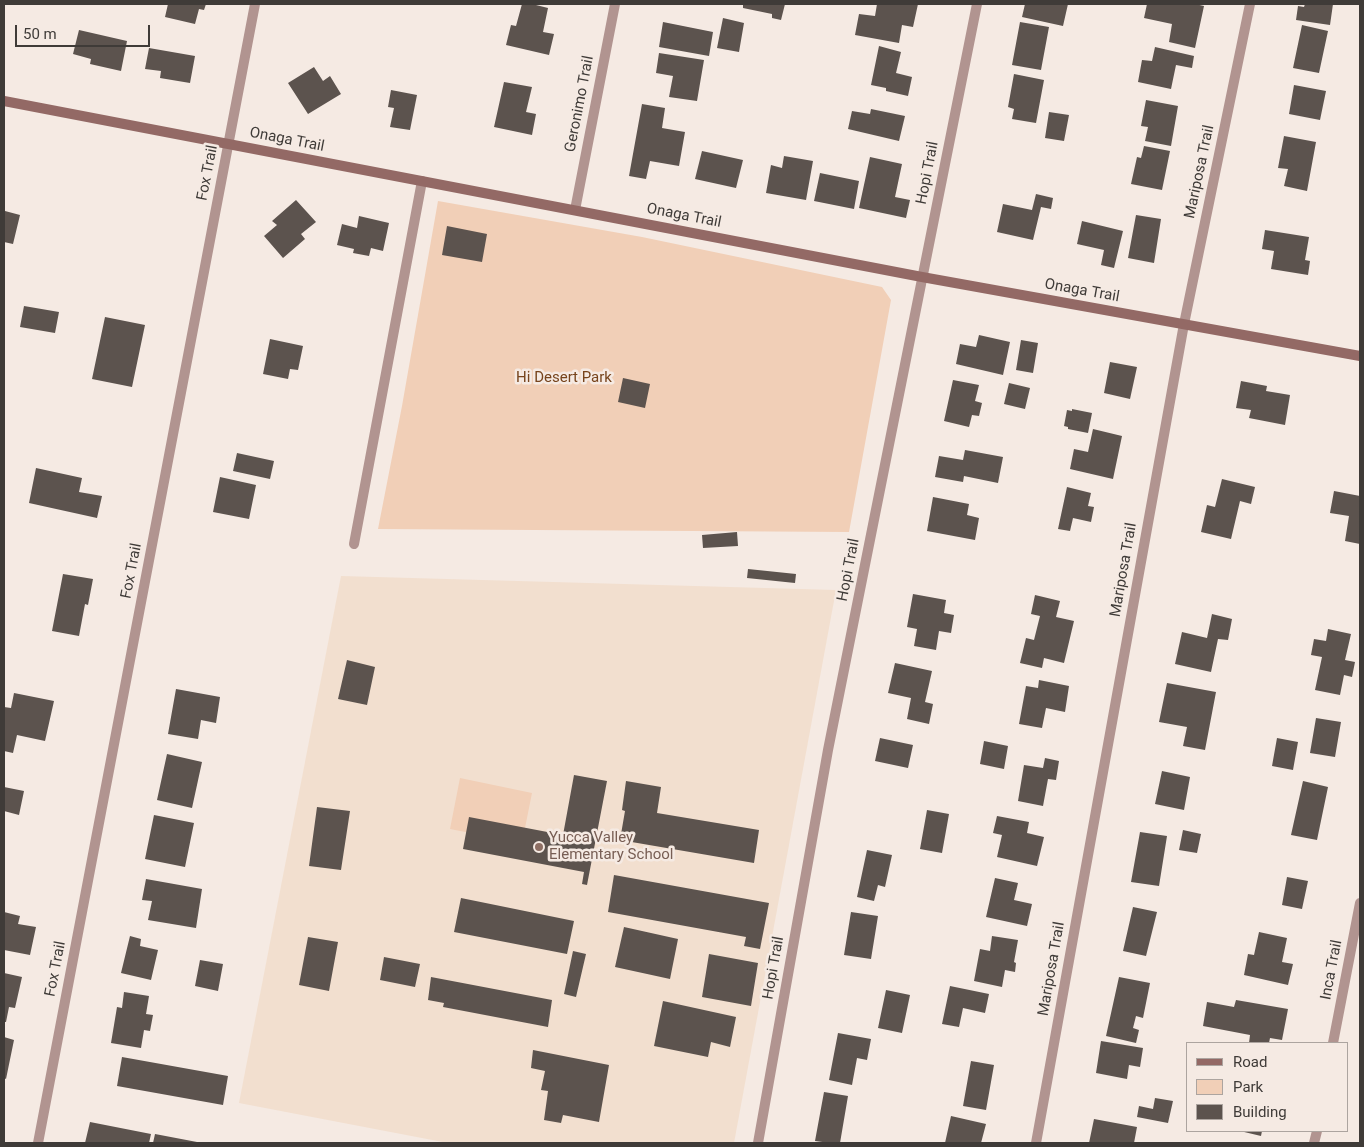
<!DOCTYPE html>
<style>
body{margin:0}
#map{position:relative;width:1364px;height:1147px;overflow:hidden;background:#f5eae3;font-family:Roboto,sans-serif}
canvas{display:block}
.frame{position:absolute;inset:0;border:5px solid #3f3b38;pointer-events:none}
.legend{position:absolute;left:1186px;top:1042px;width:162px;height:90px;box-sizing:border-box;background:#f5eae3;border:1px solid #aca49f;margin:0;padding:6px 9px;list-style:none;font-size:15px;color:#3f3b38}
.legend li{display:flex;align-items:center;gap:10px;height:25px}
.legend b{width:25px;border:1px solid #aca49f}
.scale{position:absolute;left:15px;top:25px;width:135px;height:22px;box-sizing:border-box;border:2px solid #3f3b38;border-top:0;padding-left:6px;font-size:15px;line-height:18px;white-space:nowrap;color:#3f3b38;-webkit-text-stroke:4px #f5eae3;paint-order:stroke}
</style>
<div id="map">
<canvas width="1364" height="1147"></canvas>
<div class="frame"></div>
<ul class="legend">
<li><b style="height:6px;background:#936965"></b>Road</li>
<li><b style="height:14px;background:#f1cfb7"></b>Park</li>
<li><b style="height:14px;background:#5c534e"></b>Building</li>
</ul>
<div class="scale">50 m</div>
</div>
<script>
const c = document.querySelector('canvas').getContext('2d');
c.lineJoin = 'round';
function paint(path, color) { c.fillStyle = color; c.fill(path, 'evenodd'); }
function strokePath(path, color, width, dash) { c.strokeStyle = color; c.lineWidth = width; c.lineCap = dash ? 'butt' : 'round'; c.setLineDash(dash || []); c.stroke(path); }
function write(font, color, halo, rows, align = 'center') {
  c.font = font + ' Roboto,sans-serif'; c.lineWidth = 5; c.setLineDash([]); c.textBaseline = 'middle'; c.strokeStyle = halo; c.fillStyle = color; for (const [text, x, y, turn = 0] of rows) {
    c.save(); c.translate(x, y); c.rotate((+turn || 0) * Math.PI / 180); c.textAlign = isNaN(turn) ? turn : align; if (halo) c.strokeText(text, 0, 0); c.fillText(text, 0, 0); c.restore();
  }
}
paint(new Path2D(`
 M341,576L836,590L734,1143H448L239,1103Z`), '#f2dfcf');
paint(new Path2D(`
 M438,201L642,237L882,287L891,300L849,532L378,529L402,406Z
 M460,778L532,793L522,843L450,829Z`), '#f1cfb7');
paint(new Path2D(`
 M168,4H206L204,10L199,9L195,24L165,17Z
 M522,4H532L548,8L543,32L554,34L549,55L506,45L511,25L516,26Z
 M743,4H785L781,20L772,18V14L743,8Z
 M877,4H918L913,27L902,25L899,43L855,35L859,14L875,16Z
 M1025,4H1068L1063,26L1022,17Z
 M1147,4H1195L1204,6L1195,48L1169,42L1172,24L1144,18Z
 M1305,4H1333L1330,25L1296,20L1298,6L1304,7Z
 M723,18L744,23L739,52L717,48Z
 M663,22L713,32L709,56L659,47Z
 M1020,22L1049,27L1041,70L1012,65Z
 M1302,25L1328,31L1319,73L1293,68Z
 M79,30L127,41L121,71L90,64L91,59L73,54Z
 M879,46L901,52L896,73L912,77L908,96L886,91V88L871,85Z
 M1155,47L1194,56L1192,68L1176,65L1171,89L1138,82L1142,60L1152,61Z
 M149,48L195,56L190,83L160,78L161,71L145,69Z
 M659,53L704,60L697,101L669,97L673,76L656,73Z
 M314,67L323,81L330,76L341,94L308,114L288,83Z
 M1014,74L1044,80L1036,123L1012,119L1014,109L1008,107Z
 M504,82L532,87L526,112L536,114L532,135L494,127Z
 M1294,85L1326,91L1320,120L1289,114Z
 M391,90L417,95L410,130L390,127L394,108L388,107Z
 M1146,100L1178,106L1171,146L1145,141L1148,127L1141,126Z
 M642,104L665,108L662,128L685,132L679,166L650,161L646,179L629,176Z
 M871,109L905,116L899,141L848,129L852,111L870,114Z
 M1049,112L1069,115L1064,141L1045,138Z
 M1284,136L1316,142L1307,191L1284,186L1288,169L1278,168Z
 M1144,146L1170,151L1162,190L1131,184L1137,157L1141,158Z
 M702,151L743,160L736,188L695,179Z
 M784,156L813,161L806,200L766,193L771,165L782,168Z
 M870,157L902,164L895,197L910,200L906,218L859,208Z
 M820,173L859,181L854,209L814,201Z
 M1036,194L1053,198L1051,209L1041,207L1033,240L997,232L1003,204L1032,210Z
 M296,200L316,222L301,234L305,239L283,258L264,236L277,225L272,221Z
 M5,211L20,215L13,244L4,242V218Z
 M1136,215L1161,219L1154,263L1128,258Z
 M359,216L389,223L383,251L371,248L369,256L353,253L354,249L337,245L342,224L357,228Z
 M1082,221L1123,231L1114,268L1101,265L1104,250L1077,244Z
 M447,226L487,234L482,262L442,255Z
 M1265,230L1309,237L1305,260L1310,261L1308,275L1271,269L1274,251L1262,249Z
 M24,306L59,312L55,333L20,327Z
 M105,317L145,325L132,387L92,379Z
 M979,335L1010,342L1003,375L956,364L960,344L976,347Z
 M270,339L303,346L298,370L290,369L288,379L263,374Z
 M1021,340L1038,343L1033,373L1016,370Z
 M1110,362L1137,367L1130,399L1104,393Z
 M623,378L650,384L645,408L618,402Z
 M953,380L979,385L975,401L982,403L979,416L972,415L969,427L944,421Z
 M1241,381L1267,386L1266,391L1290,395L1285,425L1249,418L1251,410L1236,408Z
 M1009,383L1030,388L1025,409L1004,404Z
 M1072,409L1092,413L1088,433L1068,429V427L1064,426L1067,410L1072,411Z
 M1093,429L1122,436L1113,479L1070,469L1074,449L1088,452Z
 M965,450L1003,457L998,483L964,476L963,482L935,477L939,456L963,460Z
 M237,453L274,461L270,479L233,471Z
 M36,468L82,478L79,492L102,496L97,518L29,503Z
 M220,477L256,485L249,519L213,512Z
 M1222,479L1255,487L1251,504L1240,501L1231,539L1201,532L1207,505L1215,507Z
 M1067,487L1091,493L1088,506L1094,507L1091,522L1073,518L1070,531L1058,529Z
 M1334,491L1360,496V544L1345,541L1349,516L1330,513Z
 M933,497L969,504L967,515L979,518L975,540L927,531Z
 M737,532L738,546L703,548L702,535Z
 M748,569L796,574L795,583L747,578Z
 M63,574L93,579L88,605L85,604L79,636L52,631Z
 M913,594L946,600L944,613L954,615L951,633L939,631L936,650L914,646L917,629L907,627Z
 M1035,595L1060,601L1056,617L1074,621L1064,663L1044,658L1042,668L1020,663L1026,638L1034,640L1040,616L1031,614Z
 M1212,614L1232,619L1228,640L1218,639L1211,672L1175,664L1182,632L1207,638Z
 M1328,629L1351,634L1345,660L1355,662L1352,677L1344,675L1340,695L1315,690L1322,657L1311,655L1314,639L1326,641Z
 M347,660L375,667L367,705L338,699Z
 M895,663L932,671L925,702L933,704L929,724L907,719L911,698L888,693Z
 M1039,680L1069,686L1065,712L1046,708L1042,728L1019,724L1026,686L1038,688Z
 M1167,683L1216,692L1205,750L1183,746L1187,727L1159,722Z
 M176,689L220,697L216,723L201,720L198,739L168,734Z
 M14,693L54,701L45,741L17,735L13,753L4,751V707L11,708Z
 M1316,718L1341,722L1335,757L1310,753Z
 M880,738L913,745L908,768L875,761Z
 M1277,738L1298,742L1293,770L1272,766Z
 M984,741L1008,746L1004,769L980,764Z
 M167,754L202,762L192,808L157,800Z
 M1045,758L1059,761L1056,780L1048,779L1043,806L1018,801L1024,765L1043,768Z
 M1162,771L1190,777L1184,810L1155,804Z
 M574,775L607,781L587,885L582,884L584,872L463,849L469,817L563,835Z
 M626,781L661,787L657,813L759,830L754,863L620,840L625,811L622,810Z
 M1303,781L1328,787L1317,840L1291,835Z
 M4,787L24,791L19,815L4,811Z
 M317,807L350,811L341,870L309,866Z
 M927,810L949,814L942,853L920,849Z
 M154,815L194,823L185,867L145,859Z
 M997,816L1029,822L1027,833L1044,837L1037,866L997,857L1002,835L993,833Z
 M1183,830L1201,834L1197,853L1179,850Z
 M1140,832L1167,836L1159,886L1131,882Z
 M867,850L892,855L885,887L878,885L874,901L857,897Z
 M614,875L769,903L760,949L744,946L746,937L608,912Z
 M1287,877L1308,881L1302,909L1282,905Z
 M995,878L1018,883L1014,900L1032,904L1027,926L986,917Z
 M146,879L202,889L196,928L148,920L152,901L142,900Z
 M461,898L574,921L567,954L454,932Z
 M1133,907L1157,912L1146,956L1123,951Z
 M4,912L20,916L18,924L36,927L30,955L4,950Z
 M851,912L878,916L871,959L844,955Z
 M624,927L678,939L670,979L615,967Z
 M1259,932L1287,938L1282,962L1293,964L1288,985L1244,975L1248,954L1254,955Z
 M130,936L141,939L140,946L158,950L151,980L121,973Z
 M992,936L1018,940L1014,962L1016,963L1015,972L1005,970L1002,987L974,981L980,949L990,951Z
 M308,937L338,942L329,991L299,985Z
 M573,951L586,954L576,997L564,994Z
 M709,954L758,963L751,1006L702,997Z
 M384,957L420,964L415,987L380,980Z
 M200,960L223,964L218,991L195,986Z
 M4,973L22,977L15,1008L9,1007L6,1022H4Z
 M431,977L552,1000L548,1027L443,1007L444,1003L428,1000Z
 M1119,977L1150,983L1143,1018L1136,1016L1133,1028L1139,1030L1136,1043L1106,1036Z
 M950,986L989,994L985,1013L963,1008L959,1027L942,1024Z
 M886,990L910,995L902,1033L878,1028Z
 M124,992L149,996L146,1014L153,1015L150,1031L144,1030L141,1048L111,1043L117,1007L122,1008Z
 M1236,1000L1288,1009L1282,1040L1270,1038L1269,1043H1249L1250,1035L1203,1026L1207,1002L1234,1007Z
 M663,1001L736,1017L730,1047L711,1042L708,1057L654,1046Z
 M838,1033L871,1039L867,1060L857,1058L852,1085L829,1080Z
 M4,1037L14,1040L6,1079L4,1078Z
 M1101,1041L1143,1048L1140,1067L1129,1065L1127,1079L1096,1073Z
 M533,1050L609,1065L599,1122L563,1115L561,1123L544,1120L548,1091L541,1090L545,1071L531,1068Z
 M122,1057L228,1076L223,1105L117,1086Z
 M971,1061L994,1065L986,1110L963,1106Z
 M824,1092L848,1096L840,1143H830L815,1141Z
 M1155,1098L1173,1101L1168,1123L1137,1117L1139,1106L1153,1109Z
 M951,1116L986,1124L981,1143H945Z
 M1094,1119L1137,1127L1134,1143H1089Z
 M90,1122L151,1134L149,1143H85Z
 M1240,1131H1262L1261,1136Z
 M155,1134L197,1142V1143H153Z`), '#5c534e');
strokePath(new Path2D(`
 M354,544L422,181`), '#b19490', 10);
strokePath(new Path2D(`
 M575,210L615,4
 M1333,1043L1360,903
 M38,1143L255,4
 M758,1143L828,750L977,4
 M1036,1143L1184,324L1250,4
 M1314,1143L1317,1131`), '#b19490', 10);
strokePath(new Path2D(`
 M4,101L922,277L1360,356`), '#936965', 10);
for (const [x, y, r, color] of [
 [539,847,5,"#8d6e63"]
]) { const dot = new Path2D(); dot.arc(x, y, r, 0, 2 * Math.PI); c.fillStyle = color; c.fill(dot); strokePath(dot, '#f5eae3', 2); }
write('15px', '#3f3b38', '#f5eae3', [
 ["Geronimo Trail",580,104,-79],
 ["Onaga Trail",287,140,11],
 ["Mariposa Trail",1200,172,-78],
 ["Fox Trail",208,173,-79],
 ["Hopi Trail",928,173,-79],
 ["Onaga Trail",684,216,11],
 ["Onaga Trail",1082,291,10],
 ["Hopi Trail",849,570,-79],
 ["Mariposa Trail",1124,570,-80],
 ["Fox Trail",132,571,-79],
 ["Hopi Trail",774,968,-80],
 ["Fox Trail",56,969,-79],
 ["Mariposa Trail",1052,969,-80],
 ["Inca Trail",1332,970,-79]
]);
write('15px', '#77441c', '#f5eae3', [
 ["Hi Desert Park",564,378]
]);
write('15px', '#785e54', '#f5eae3', [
 ["Yucca Valley",549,838],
 ["Elementary School",549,855]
], 'left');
</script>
